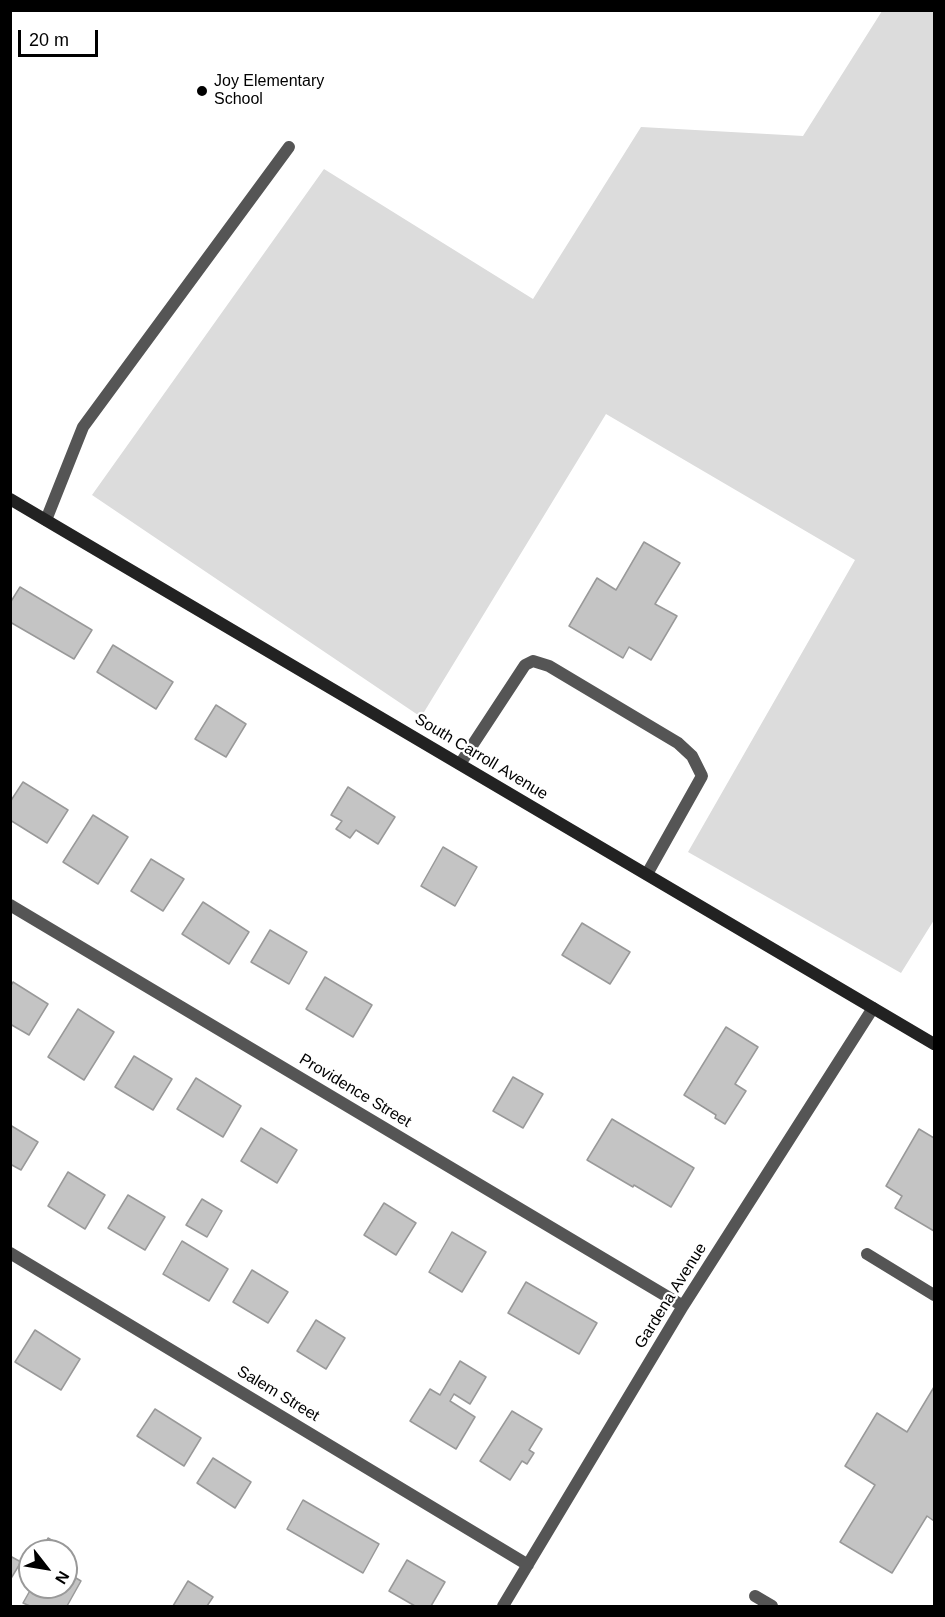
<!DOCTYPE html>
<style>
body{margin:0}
#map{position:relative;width:945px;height:1617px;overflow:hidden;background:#fff;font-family:Helvetica,sans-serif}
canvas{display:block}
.frame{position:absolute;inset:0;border:12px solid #000;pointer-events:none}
.north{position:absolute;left:18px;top:1539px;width:60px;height:60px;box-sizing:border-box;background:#fff;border:2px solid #999;border-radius:50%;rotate:121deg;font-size:16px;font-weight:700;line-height:24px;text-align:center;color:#000}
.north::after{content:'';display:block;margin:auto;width:21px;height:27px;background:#000;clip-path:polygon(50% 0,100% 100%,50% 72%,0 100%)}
.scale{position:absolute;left:18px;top:30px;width:80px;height:27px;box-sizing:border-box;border:3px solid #000;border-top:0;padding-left:8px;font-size:18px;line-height:21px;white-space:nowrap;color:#000;-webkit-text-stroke:4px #fff;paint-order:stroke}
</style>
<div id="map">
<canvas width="945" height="1617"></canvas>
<div class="frame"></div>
<div class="north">N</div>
<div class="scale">20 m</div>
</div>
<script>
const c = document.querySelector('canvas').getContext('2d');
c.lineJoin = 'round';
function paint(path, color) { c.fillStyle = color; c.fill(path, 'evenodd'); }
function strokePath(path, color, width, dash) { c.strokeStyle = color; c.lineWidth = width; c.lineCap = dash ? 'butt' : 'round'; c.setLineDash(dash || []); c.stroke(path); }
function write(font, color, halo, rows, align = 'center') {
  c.font = font + ' Helvetica,sans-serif'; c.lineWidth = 4.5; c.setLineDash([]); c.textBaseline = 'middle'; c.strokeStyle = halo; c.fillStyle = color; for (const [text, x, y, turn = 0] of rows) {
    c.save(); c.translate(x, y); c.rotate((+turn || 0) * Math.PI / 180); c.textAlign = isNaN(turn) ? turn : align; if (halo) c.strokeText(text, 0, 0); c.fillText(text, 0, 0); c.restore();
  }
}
paint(new Path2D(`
 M882,11H934V920L901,973L688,852L855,560L606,414L421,717L92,495L324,169L533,299L641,127L803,136Z`), '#dcdcdc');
const building = new Path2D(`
 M644,542L680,563L655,604L677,616L651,660L629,647L623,658L569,626L597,578L616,590Z
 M20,587L92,630L74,659L10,622V603Z
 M113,645L173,682L156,709L97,672Z
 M216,705L246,724L226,757L195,739Z
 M23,782L68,810L47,843L10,820V802Z
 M348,787L395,817L378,844L356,830L350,838L336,829L342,821L331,815Z
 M93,815L128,837L98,884L63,862Z
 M443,847L477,867L455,906L421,886Z
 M151,859L184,879L163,911L131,891Z
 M203,902L249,932L229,964L182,934Z
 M582,923L630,952L610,984L562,955Z
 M270,930L307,952L289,984L251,962Z
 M325,977L372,1005L353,1037L306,1009Z
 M13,982L48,1004L29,1035L10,1024V987Z
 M78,1009L114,1032L84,1080L48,1057Z
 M726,1027L758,1047L735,1084L746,1091L725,1124L715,1118L716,1115L684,1095Z
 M134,1056L172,1079L153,1110L115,1087Z
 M513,1077L543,1094L523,1128L493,1111Z
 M196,1078L241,1106L223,1137L177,1109Z
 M612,1119L694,1168L671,1207L634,1185L633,1187L587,1160Z
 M10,1125L38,1142L21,1170L10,1164Z
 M261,1128L297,1150L277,1183L241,1161Z
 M919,1129L934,1138V1231L895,1208L902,1196L886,1186Z
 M68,1172L105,1195L85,1229L48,1206Z
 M128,1195L165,1217L145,1250L108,1228Z
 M202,1199L222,1211L207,1237L186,1225Z
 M384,1203L416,1223L396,1255L364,1235Z
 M452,1232L486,1252L462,1292L429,1272Z
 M182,1241L228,1269L209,1301L163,1274Z
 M252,1270L288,1292L268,1323L233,1302Z
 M526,1282L597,1323L579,1354L508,1313Z
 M316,1320L345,1338L326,1369L297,1351Z
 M35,1330L80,1359L61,1390L15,1362Z
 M460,1361L486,1377L470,1404L454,1394L450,1401L475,1417L456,1449L410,1421L430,1389L440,1395Z
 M934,1387V1521L927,1516L892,1573L840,1542L875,1485L845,1466L877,1413L907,1432Z
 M155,1409L201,1438L184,1466L137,1436Z
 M512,1411L542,1429L529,1450L534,1453L527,1464L522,1461L510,1480L480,1461Z
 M213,1458L251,1482L235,1508L197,1483Z
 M303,1500L379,1544L363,1573L287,1529Z
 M48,1538L67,1549L66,1551H41Z
 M10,1556L21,1562L10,1580Z
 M407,1560L445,1582L431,1606H415L389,1591Z
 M66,1572L81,1581L67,1606H30L23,1603L32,1587H66Z
 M188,1581L213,1597L207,1606H173Z`);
paint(building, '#c4c4c4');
strokePath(building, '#999', 1.5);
strokePath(new Path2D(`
 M46,520L83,427L289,147
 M460,764L525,665L533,661L549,666L678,743L692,756L702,776L647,874
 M867,1254L934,1295
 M755,1596L772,1606`), '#555', 12);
strokePath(new Path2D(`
 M10,905L683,1306
 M10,1253L528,1565
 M503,1606L683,1306L873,1008`), '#555', 12);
strokePath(new Path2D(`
 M10,499L934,1044`), '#222', 12);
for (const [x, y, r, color] of [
 [202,91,6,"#000"]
]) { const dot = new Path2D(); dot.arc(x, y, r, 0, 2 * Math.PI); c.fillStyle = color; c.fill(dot); strokePath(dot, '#fff', 2); }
write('16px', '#000', '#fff', [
 ["Joy Elementary",214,82],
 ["School",214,100]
], 'left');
write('16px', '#000', '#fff', [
 ["South Carroll Avenue",481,757,31],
 ["Providence Street",355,1091,31],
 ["Gardena Avenue",671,1296,-58],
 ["Salem Street",278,1394,31]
]);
</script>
